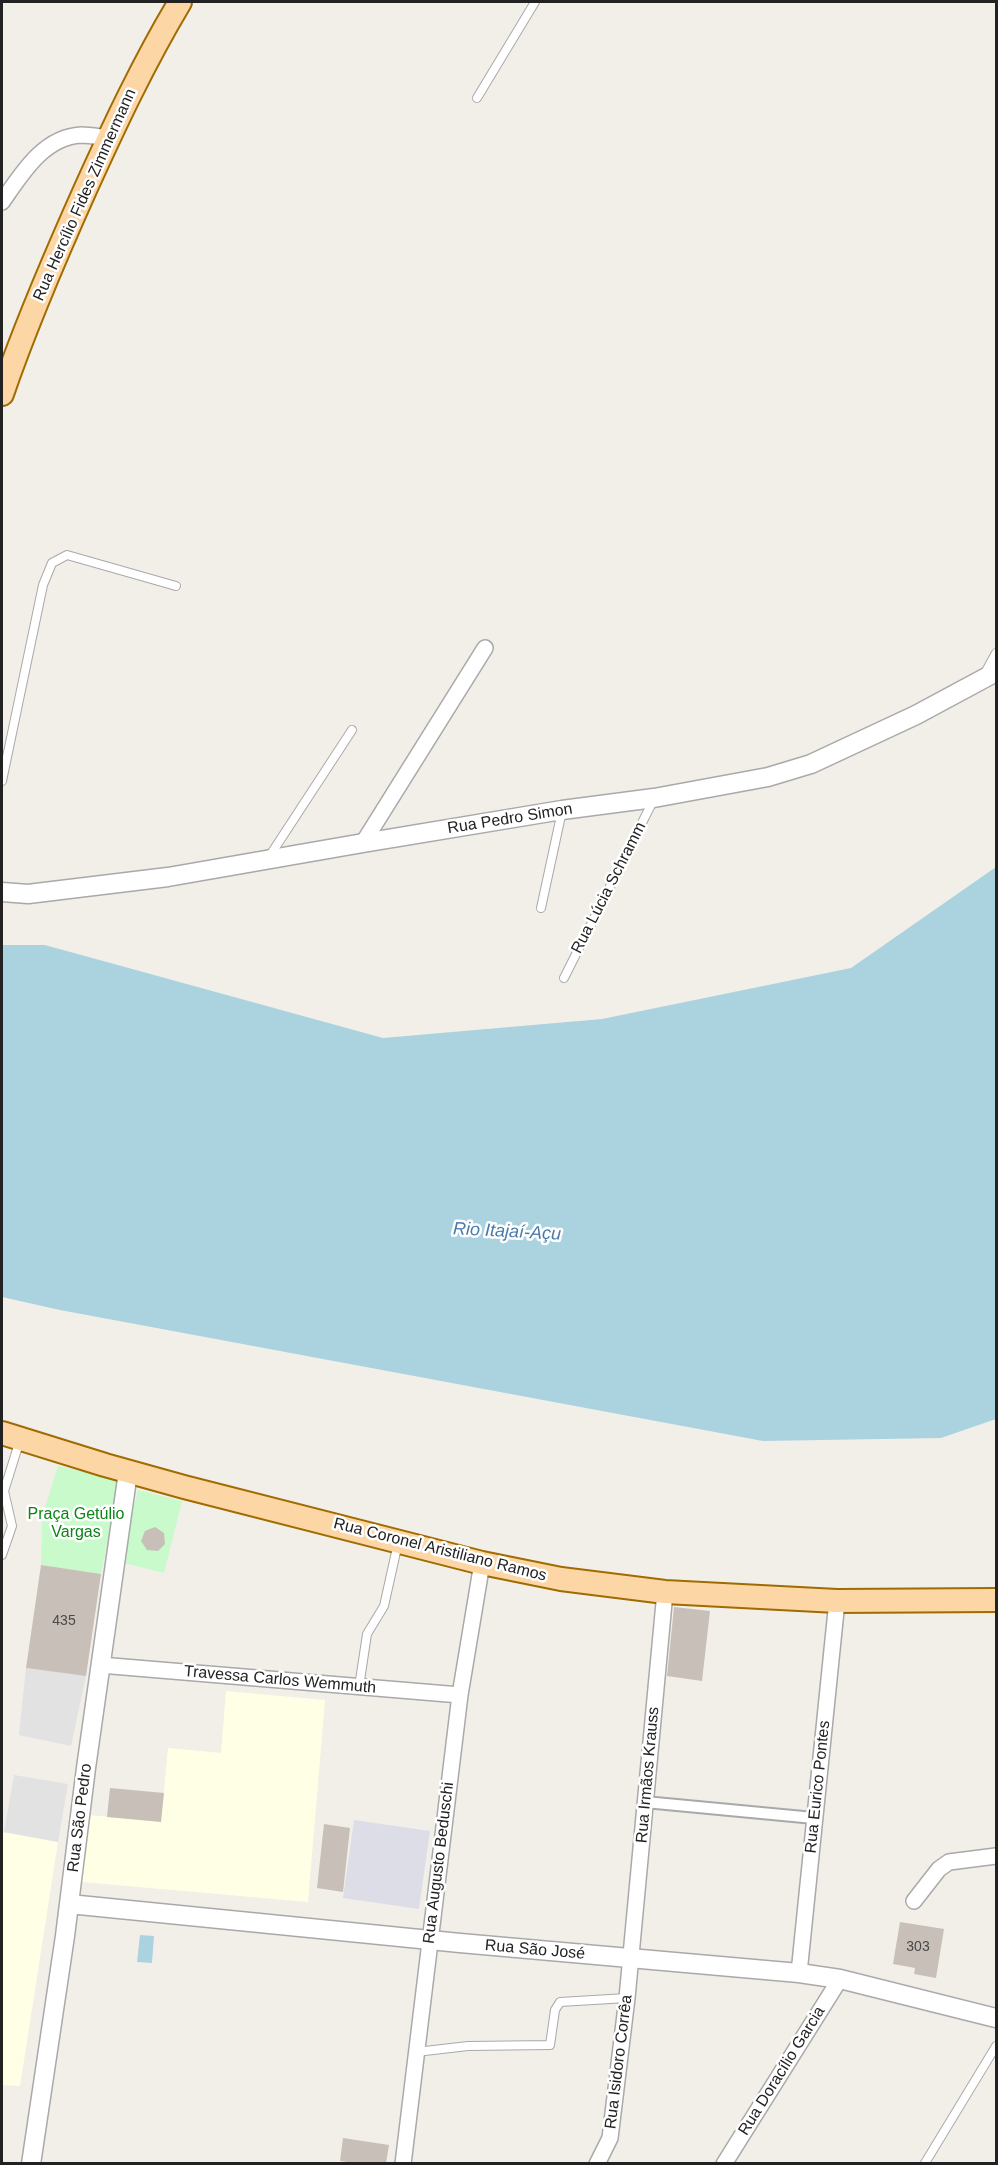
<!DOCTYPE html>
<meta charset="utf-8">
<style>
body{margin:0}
#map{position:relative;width:998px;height:2165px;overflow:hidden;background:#f2efe9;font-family:Arial,sans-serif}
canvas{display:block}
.frame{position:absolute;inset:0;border:3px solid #222;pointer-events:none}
</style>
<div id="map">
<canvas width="998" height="2165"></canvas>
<div class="frame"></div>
</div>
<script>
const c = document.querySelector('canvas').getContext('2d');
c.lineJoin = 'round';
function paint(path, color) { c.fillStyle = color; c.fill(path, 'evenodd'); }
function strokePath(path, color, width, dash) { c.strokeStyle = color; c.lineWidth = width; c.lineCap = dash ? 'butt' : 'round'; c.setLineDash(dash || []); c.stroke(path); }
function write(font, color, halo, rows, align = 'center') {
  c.font = font + ' Arial,sans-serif'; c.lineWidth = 5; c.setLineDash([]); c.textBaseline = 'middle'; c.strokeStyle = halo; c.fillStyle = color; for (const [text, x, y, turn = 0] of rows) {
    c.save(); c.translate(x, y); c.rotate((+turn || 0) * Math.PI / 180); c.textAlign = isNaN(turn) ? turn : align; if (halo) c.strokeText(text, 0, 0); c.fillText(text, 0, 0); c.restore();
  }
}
paint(new Path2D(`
 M226,1691L325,1700L308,1902L82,1882L87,1815L161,1821L168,1748L221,1753Z
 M2,1832L58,1842L20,2086L2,2085Z`), '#ffffe5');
paint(new Path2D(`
 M58,1466L120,1480L101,1574L41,1565L42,1517Z
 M138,1490L182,1501L164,1573L120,1562Z`), '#c8facc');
paint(new Path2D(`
 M26,1668L86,1676L71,1746L19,1735Z
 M14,1775L68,1784L58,1842L4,1832Z`), '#e2e2e2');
paint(new Path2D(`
 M354,1820L430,1831L419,1909L343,1898Z`), '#dddde8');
paint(new Path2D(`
 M996,867V1419L941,1438L763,1441L60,1310L2,1297V945H45L383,1038L602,1019L851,968Z
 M140,1935L154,1936L152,1963L137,1962Z`), '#aad3df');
paint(new Path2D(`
 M155,1527L164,1533L165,1544L158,1551L147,1550L141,1541L145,1531Z
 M41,1565L101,1574L86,1676L26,1668Z
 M674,1607L710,1611L702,1681L667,1676Z
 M110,1788L164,1793L161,1822L107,1817Z
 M324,1824L350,1828L343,1892L317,1888Z
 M900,1922L944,1929L936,1978L914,1974L915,1968L893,1964Z
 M343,2138L389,2145L386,2163H355L340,2161Z`), '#c7bfb8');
const service = new Path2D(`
 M477,98L535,2
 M984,675L996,653
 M2,781L43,585L52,563L67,555L176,586
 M269,857L352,730
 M541,908L562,811
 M564,978L654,799
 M2,1555L12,1526L4,1491L20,1440
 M359,1687L367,1634L384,1606L398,1543
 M416,2052L468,2046L550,2045L555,2010L560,2002L627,1998
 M925,2163L996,2046`);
const pedestrian = new Path2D(`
 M645,1802L814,1818`);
const minor = new Path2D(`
 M2,202C21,175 43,137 81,135C90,135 100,137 109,138
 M363,843L485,648
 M100,1665L460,1695
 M914,1901L939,1869L949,1862L996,1856
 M799,1973L837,1601
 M403,2164L460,1695L482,1563
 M597,2164L610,2138L627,1998L665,1592
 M724,2164L840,1979`);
const tertiary = new Path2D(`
 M2,892L28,894L168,877L363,843L562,810L654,798L768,777L811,764L916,715L996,672
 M69,1904L460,1943L799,1973L840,1979L996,2018
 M31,2164L65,1936L86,1768L128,1472`);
const primary = new Path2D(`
 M2,394C26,324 55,257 85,190C114,126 144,62 180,2
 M2,1433L105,1465L184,1487L482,1563L561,1579L665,1592L837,1601L996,1600`);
strokePath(service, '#a9a9a9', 10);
strokePath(pedestrian, '#a9a9a9', 14);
strokePath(minor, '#a9a9a9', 18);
strokePath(tertiary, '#a9a9a9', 21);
strokePath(primary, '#a06b00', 26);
strokePath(service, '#fff', 8);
strokePath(pedestrian, '#fff', 10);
strokePath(minor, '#fff', 15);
strokePath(tertiary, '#fff', 18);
strokePath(primary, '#fcd6a4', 22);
write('14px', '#4b4948', null, [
 ["435",64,1621],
 ["303",918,1947]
]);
write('16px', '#222', '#fff', [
 ["Rua Hercílio Fides Zimmermann",85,195,-66],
 ["Rua Pedro Simon",510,819,-9],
 ["Rua Lúcia Schramm",609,888,-63],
 ["Rua Coronel Aristiliano Ramos",440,1550,14],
 ["Travessa Carlos Wemmuth",280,1680,5],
 ["Rua Irmãos Krauss",648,1775,-85],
 ["Rua Eurico Pontes",818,1787,-84],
 ["Rua São Pedro",80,1818,-83],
 ["Rua Augusto Beduschi",439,1863,-83],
 ["Rua São José",535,1950,5],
 ["Rua Isidoro Corrêa",619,2062,-83],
 ["Rua Doracílio Garcia",782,2071,-58]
]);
write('16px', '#0c8416', '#fff', [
 ["Praça Getúlio",76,1515],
 ["Vargas",76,1533]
]);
write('italic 18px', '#4a7aab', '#fff', [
 ["Rio Itajaí-Açu",507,1232,3]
]);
</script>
